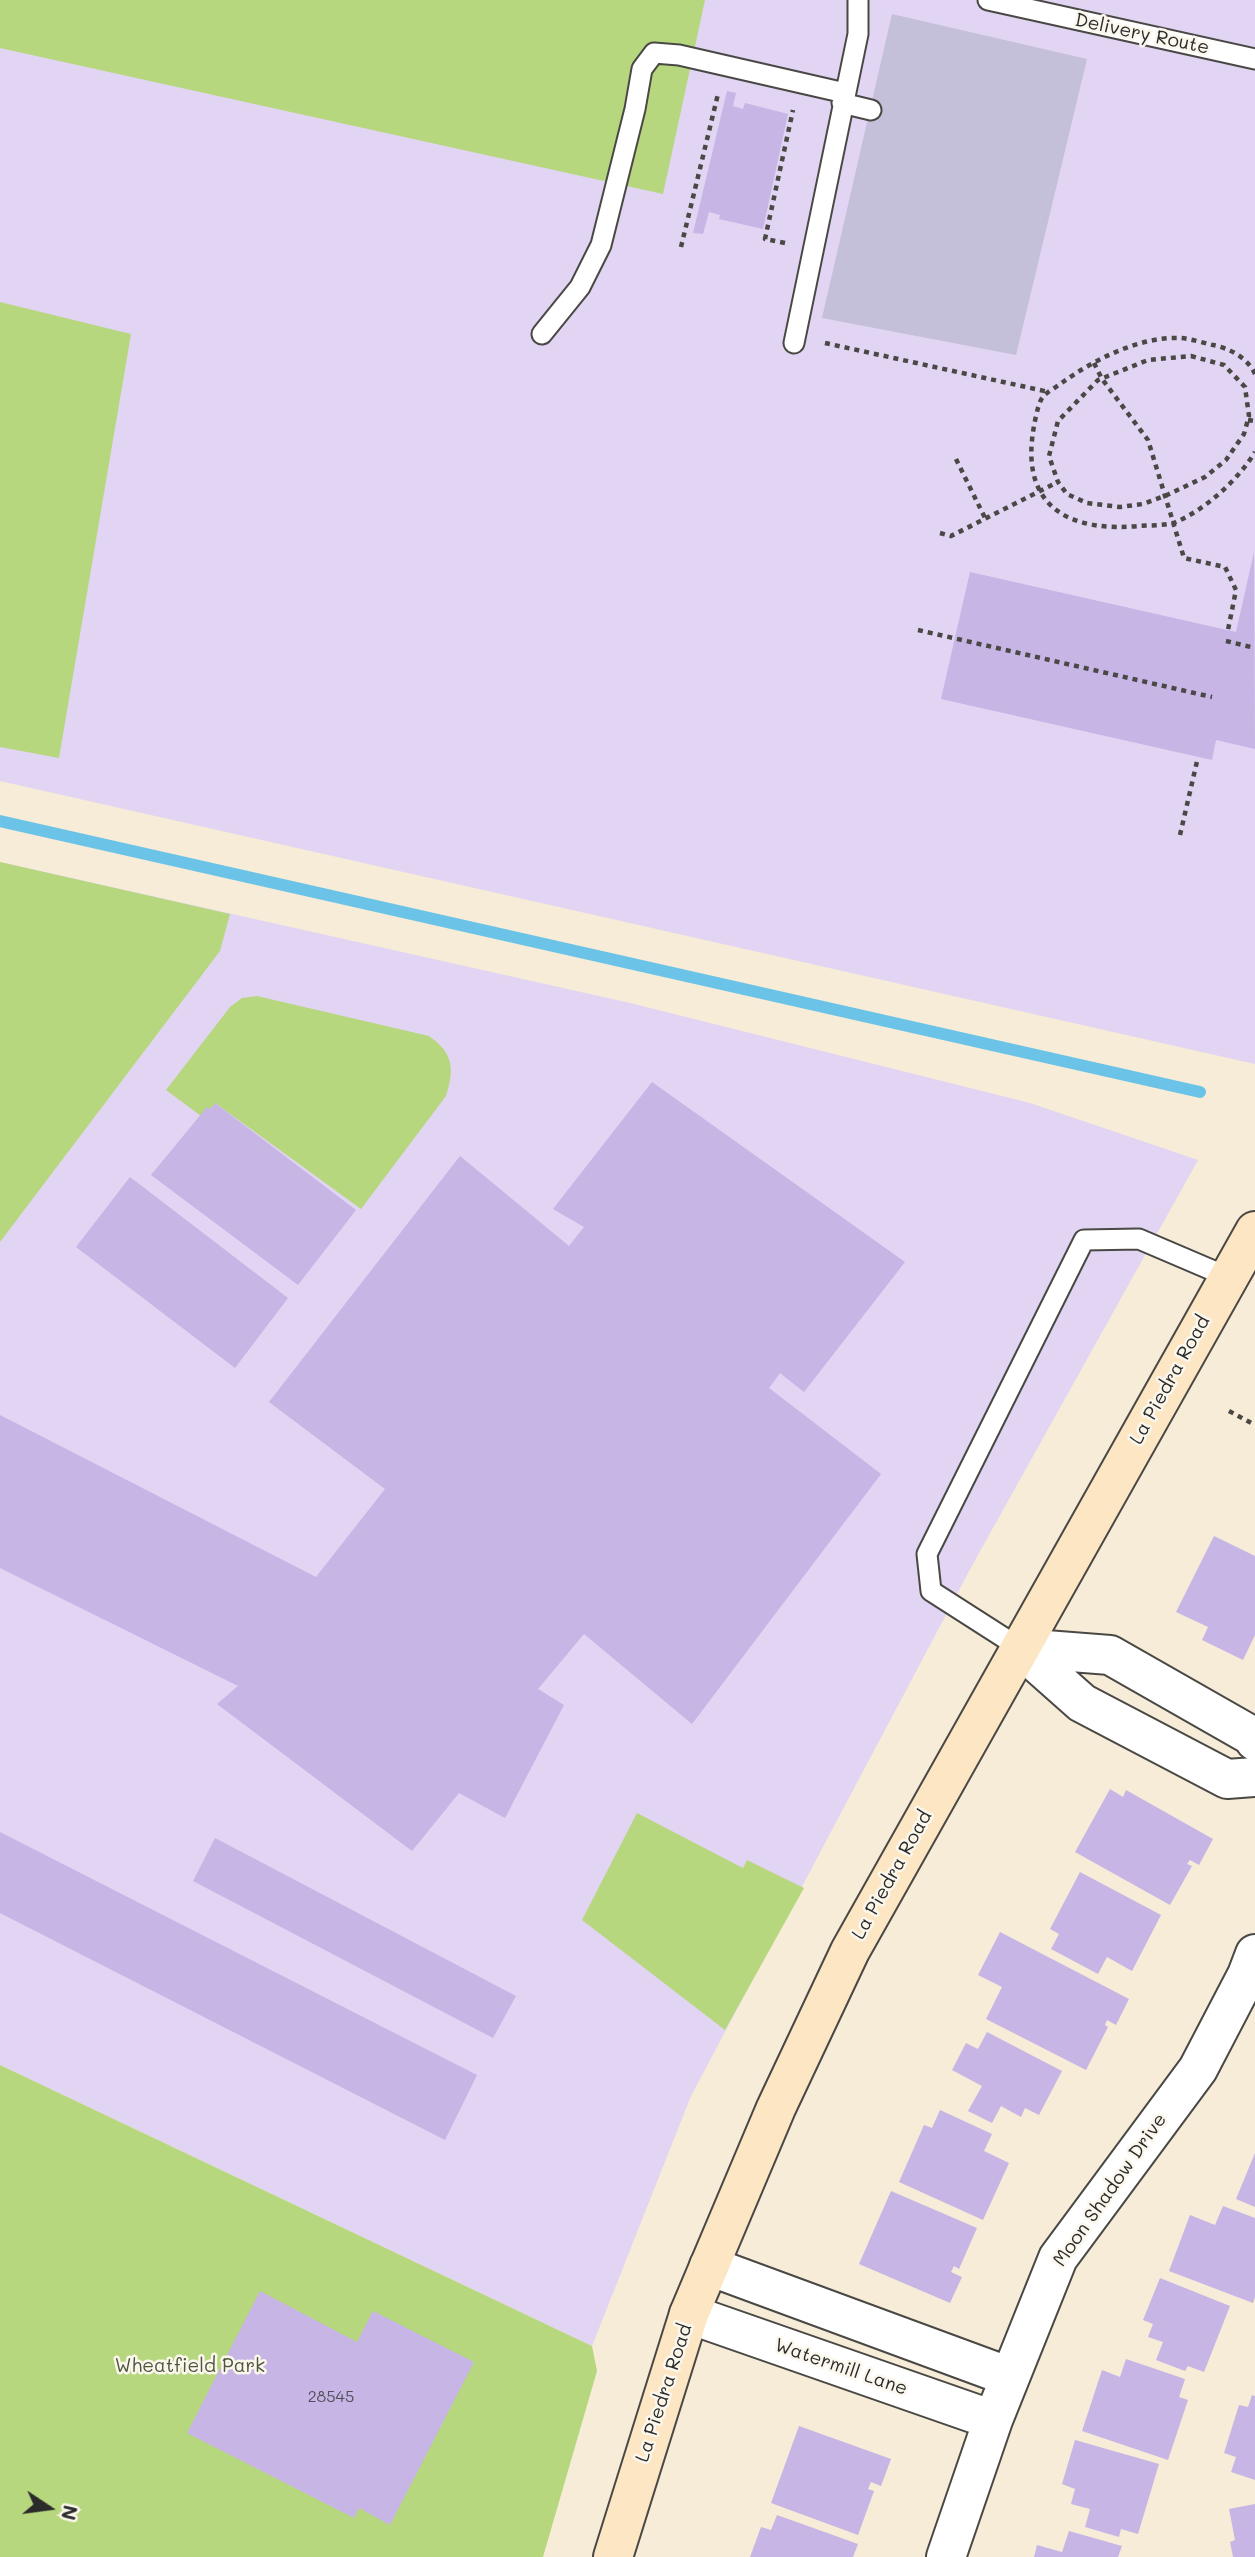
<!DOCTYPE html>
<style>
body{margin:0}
#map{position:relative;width:1255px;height:2557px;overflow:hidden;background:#f6ecd7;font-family:Mali,sans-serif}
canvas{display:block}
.north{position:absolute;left:14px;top:2473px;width:70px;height:70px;-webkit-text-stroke:5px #fbf7ec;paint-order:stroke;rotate:103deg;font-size:19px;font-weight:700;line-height:28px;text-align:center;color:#2b2b2b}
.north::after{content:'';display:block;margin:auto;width:24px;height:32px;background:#2b2b2b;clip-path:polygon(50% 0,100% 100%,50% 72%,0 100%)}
</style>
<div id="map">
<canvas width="1255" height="2557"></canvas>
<div class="north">N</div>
</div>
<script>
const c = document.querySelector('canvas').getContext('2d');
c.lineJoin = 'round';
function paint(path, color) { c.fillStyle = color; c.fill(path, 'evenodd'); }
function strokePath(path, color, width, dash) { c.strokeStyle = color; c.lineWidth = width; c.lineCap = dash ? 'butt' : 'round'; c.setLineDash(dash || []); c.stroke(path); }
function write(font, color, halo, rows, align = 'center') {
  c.font = font + ' Mali,sans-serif'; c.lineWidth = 5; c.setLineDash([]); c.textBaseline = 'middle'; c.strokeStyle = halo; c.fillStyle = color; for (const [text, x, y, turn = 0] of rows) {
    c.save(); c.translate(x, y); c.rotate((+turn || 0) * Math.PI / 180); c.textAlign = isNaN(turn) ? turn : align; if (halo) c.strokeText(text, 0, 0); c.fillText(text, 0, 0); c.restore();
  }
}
paint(new Path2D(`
 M0,0H1255V1064L0,781Z
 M0,862L630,1003L1030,1103L1198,1160L974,1562L691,2096L592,2346L0,2065Z`), '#e2d4f3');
paint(new Path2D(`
 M892,14L1087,59L1016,355L822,318Z`), '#c5c0da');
paint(new Path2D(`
 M0,0H705L663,194L0,48Z
 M0,302L131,334L59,758L0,747Z
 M0,862L230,914L220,951L0,1242Z
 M257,996L429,1036C453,1053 455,1068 446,1096L361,1209L215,1103L211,1109L207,1108L201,1116L166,1090L230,1007L242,998Z
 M637,1813L743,1868L747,1860L804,1888L725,2030L582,1920Z
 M0,2065L592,2346L597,2371L543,2557H0Z`), '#b7d77f');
strokePath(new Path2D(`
 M0,821L1200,1092`), '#6bc4e8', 12);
paint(new Path2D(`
 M727,91L736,93L733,106L743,109L745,103L788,114L763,229L719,219L720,215L709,212L703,234L693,233Z
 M1254,552L1255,749L1216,740L1212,760L941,699L970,572L1236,632Z
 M652,1082L905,1262L804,1392L780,1373L769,1388L881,1474L692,1724L584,1634L538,1689L564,1705L505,1818L459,1793L412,1851L217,1704L238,1686L0,1568V1415L316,1577L385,1489L269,1402L460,1156L569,1246L584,1227L553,1209Z
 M215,1103L356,1210L298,1285L151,1175L207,1107L211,1109Z
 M130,1177L288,1298L235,1368L76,1247Z
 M1214,1536L1255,1556V1635L1243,1660L1202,1640L1208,1627L1176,1612Z
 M1110,1789L1123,1797L1126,1790L1213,1839L1199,1865L1190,1860L1187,1864L1192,1866L1170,1905L1075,1852Z
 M0,1832L477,2075L445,2140L0,1913Z
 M215,1838L516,1996L493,2038L193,1881Z
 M1080,1872L1161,1915L1132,1971L1107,1957L1098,1974L1051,1949L1059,1934L1050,1929Z
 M1000,1932L1129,1999L1116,2025L1107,2020L1105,2025L1108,2027L1086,2070L986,2019L1002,1987L978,1975Z
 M987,2032L1062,2071L1039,2115L1025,2108L1021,2117L1001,2106L992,2123L968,2111L982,2086L952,2070L966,2043L978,2049Z
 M940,2110L992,2134L984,2151L1009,2163L983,2220L899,2182L924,2125L932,2128Z
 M1255,2153V2207L1236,2199Z
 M891,2191L977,2228L959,2269L954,2266L951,2272L962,2277L950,2303L859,2264Z
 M1223,2206L1255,2218V2297L1253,2303L1169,2271L1190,2215L1215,2225Z
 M1160,2278L1230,2306L1204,2372L1188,2366L1185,2371L1156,2360L1163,2342L1148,2337L1153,2324L1143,2320Z
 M260,2291L357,2342L373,2311L474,2362L390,2525L359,2508L354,2518L187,2433Z
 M1126,2359L1185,2379L1179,2397L1188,2400L1168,2460L1082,2431L1102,2370L1120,2377Z
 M1252,2395L1255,2396V2480L1231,2472L1236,2457L1224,2453L1239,2405L1248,2407Z
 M799,2426L891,2459L881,2486L871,2482L868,2489L874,2491L858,2535L771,2503Z
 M1075,2440L1159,2464L1138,2534L1121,2529L1119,2537L1085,2527L1090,2509L1071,2504L1075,2489L1062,2484Z
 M1255,2504V2557H1233L1230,2542L1235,2540L1229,2509Z
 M777,2515L858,2544L853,2557H750L761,2527L771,2530Z
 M1069,2531L1122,2546L1118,2557H1034L1037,2545L1062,2552Z`), '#c6b5e5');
const lane = new Path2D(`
 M988,0L1255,59
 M842,103L871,110
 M542,334L580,287L601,245L635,109L642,69L654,53L679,55L845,93
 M794,343L858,34V0
 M1020,1648L931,1591L927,1554L1084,1240L1139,1239L1228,1277`);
const street = new Path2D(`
 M1020,1648L1082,1703L1227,1779L1255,1777
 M1020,1648L1110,1655L1252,1736L1255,1741
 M709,2266L1010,2377
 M689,2314L993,2420
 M946,2557L993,2420L1058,2258L1198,2069L1247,1975L1255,1954`);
const secondary = new Path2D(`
 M613,2557L689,2314L776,2108L850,1951L1255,1231`);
strokePath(lane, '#494845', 23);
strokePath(street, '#494845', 42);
strokePath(secondary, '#494845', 42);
strokePath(new Path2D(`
 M785,243L765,239L793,110
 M681,247L718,94
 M825,343L1049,392
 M1191,356L1224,365L1245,387L1249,416L1244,434L1226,460L1205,477L1167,495L1143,504L1120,507L1087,503L1067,494L1058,482L1049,456L1058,421L1098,380L1148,360Z
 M1094,363L1102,379L1148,440L1184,558L1225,567L1236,590L1228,630
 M1255,374C1248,358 1229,348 1213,345C1203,343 1192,339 1181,338C1141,336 1095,359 1063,382C1057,387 1046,392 1042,398C1037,406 1033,430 1032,440C1025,511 1075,532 1139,526C1150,525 1165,526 1176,522C1206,509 1238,480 1255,452
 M1248,420L1255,421
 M956,459L985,518
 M940,533L951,536L1058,482
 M918,630L1212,697
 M1226,641L1255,648
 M1180,835L1198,757
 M1229,1411L1255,1425`), '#494845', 4.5, [5, 5]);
strokePath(lane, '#fff', 19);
strokePath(street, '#fff', 38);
strokePath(secondary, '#fce6c4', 38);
write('16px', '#524e5a', null, [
 ["28545",331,2397]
]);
write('19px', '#2b2b2b', '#fbf7ec', [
 ["Delivery Route",1142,34,12],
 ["La Piedra Road",1170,1380,-61],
 ["La Piedra Road",892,1875,-61],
 ["Moon Shadow Drive",1110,2190,-55],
 ["Watermill Lane",841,2367,19],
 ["La Piedra Road",664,2393,-72]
]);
write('19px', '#4e5640', '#fbf7ec', [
 ["Wheatfield Park",190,2366]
]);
</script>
